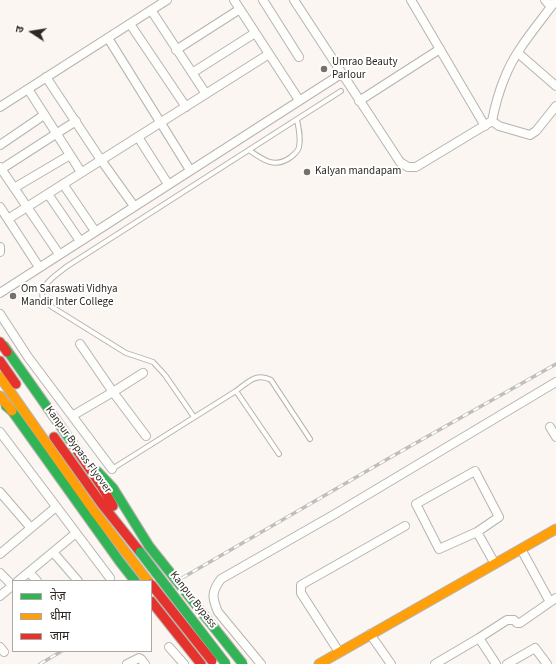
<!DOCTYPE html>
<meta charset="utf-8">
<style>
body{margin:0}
#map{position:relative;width:556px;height:664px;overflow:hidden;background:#fbf6f1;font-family:"Source Sans 3","Noto Sans Devanagari",sans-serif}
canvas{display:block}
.legend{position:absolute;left:12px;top:580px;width:140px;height:72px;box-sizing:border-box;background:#fff;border:1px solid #aba9a6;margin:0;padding:5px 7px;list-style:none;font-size:12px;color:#2d2821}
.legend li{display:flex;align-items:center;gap:8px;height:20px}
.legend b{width:20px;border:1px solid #aba9a6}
.north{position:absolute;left:12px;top:12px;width:40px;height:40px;-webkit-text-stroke:3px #fff;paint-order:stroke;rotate:282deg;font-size:11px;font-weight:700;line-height:16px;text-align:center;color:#2d2821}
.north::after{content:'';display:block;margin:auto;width:14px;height:18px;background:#2d2821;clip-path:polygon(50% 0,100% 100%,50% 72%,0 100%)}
</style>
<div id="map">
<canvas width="556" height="664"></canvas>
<ul class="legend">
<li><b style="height:5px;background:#30b455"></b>तेज़</li>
<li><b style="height:5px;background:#ff9f0a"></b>धीमा</li>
<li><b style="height:5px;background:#e5322d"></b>जाम</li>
</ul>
<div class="north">उ</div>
</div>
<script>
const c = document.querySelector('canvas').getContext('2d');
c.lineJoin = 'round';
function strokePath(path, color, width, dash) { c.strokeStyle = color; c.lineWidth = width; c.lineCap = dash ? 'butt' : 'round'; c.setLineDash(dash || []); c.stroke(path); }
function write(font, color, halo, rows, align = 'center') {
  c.font = font + ' "Source Sans 3",sans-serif'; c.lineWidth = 4; c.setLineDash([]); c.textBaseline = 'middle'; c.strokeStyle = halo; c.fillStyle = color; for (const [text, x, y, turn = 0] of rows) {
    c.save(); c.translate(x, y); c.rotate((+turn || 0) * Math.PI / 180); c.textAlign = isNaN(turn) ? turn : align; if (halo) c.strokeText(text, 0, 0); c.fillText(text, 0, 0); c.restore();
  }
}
const lane = new Path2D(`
 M249,150C263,160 275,169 291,157C294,154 298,152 299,147C301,138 299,129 297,120
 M236,391L279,454
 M194,417L165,375L153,362L126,353L52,307L43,300C38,285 57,275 66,267L341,91
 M112,469L236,391C247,383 256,372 271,380L310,439`);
const street = new Path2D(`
 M234,0L299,100
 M263,0L299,57
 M294,0L400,162L408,167H416L492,121C495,106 499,91 505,77C516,49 538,25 556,0
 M411,0L485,126
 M545,0L551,7
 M151,10L206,94
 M130,24L186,107
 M108,38L190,170
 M176,50L240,9
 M518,53L556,86
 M192,73L255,33
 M46,77L101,160L134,206
 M28,89L81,172
 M359,101L440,49
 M0,107L167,0
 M492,121L499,126L530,135L536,131L556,106
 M138,137L168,184
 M0,145L44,115
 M0,167L59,254
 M0,170L76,121
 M63,184L95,231
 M14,188L70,155
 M48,194L80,241
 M0,207L39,267
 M8,219L269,54
 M0,247V252
 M0,293L341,74
 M0,314L28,357L112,469
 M143,373L113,392L146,436
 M72,416L113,392L80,344
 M550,427L556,437
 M0,432L110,578
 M0,492L31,528
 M477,532L499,517L475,471L416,504L439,549L477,532L495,564
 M521,549L550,602
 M53,552L78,581
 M0,554L56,507
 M29,572L37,581
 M0,573L13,586
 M18,581L76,533
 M0,596L13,585
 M370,634L391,664
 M479,638L496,664
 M0,647L4,652
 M169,647L184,664
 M339,652L301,593V585L405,526
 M127,664L139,658L141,659L145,664
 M261,664L218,612C212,598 211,592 221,579L335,514L556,382
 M435,664L479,638L507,620H514L517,623H520L556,598
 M507,664L535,648L547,664`);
const fast = new Path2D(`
 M4,346L78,451
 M6,406L12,411L120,562L135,581
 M97,471L113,488L149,546`);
const slow = new Path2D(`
 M0,377L94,511L148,581
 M0,396L12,411
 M319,664L556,529`);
const jam = new Path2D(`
 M0,342L7,352
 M0,361L16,384
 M54,437L101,503L140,552
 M74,446L102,487L113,506
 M151,601L201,664`);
strokePath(lane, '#b8b3ae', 6);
strokePath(street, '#b8b3ae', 10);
strokePath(fast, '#b8b3ae', 11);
strokePath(slow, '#b8b3ae', 11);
strokePath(jam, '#b8b3ae', 11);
strokePath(lane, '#fefefd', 4);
strokePath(street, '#fefefd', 8);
strokePath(fast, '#30b455', 9);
strokePath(slow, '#ff9f0a', 9);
strokePath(jam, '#e5322d', 9);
const rail = new Path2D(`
 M151,596L391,457L556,364
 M40,664L62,651`);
strokePath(rail, '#c0bebc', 3.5);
strokePath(rail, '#fff', 2, [6]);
const fastBridge = new Path2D(`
 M149,546L243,664
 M140,552L226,664`);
const jamBridge = new Path2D(`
 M151,584L212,661`);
strokePath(fastBridge, '#b8b3ae', 11, []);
strokePath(jamBridge, '#b8b3ae', 11, []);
strokePath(fastBridge, '#30b455', 9);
strokePath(jamBridge, '#e5322d', 9);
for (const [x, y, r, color] of [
 [324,69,4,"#75706a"],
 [307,172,4,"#75706a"],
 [13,296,4,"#75706a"]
]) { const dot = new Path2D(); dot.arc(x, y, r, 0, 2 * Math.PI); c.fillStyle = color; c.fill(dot); strokePath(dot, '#fff', 1.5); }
write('11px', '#2d2821', '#fff', [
 ["Umrao Beauty",332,63],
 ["Parlour",332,76],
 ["Kalyan mandapam",315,172],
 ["Om Saraswati Vidhya",21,290],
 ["Mandir Inter College",21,303]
], 'left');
write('11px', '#2d2821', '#fff', [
 ["Kanpur Bypass Flyover",78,450,54],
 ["Kanpur Bypass",193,600,52]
]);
</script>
